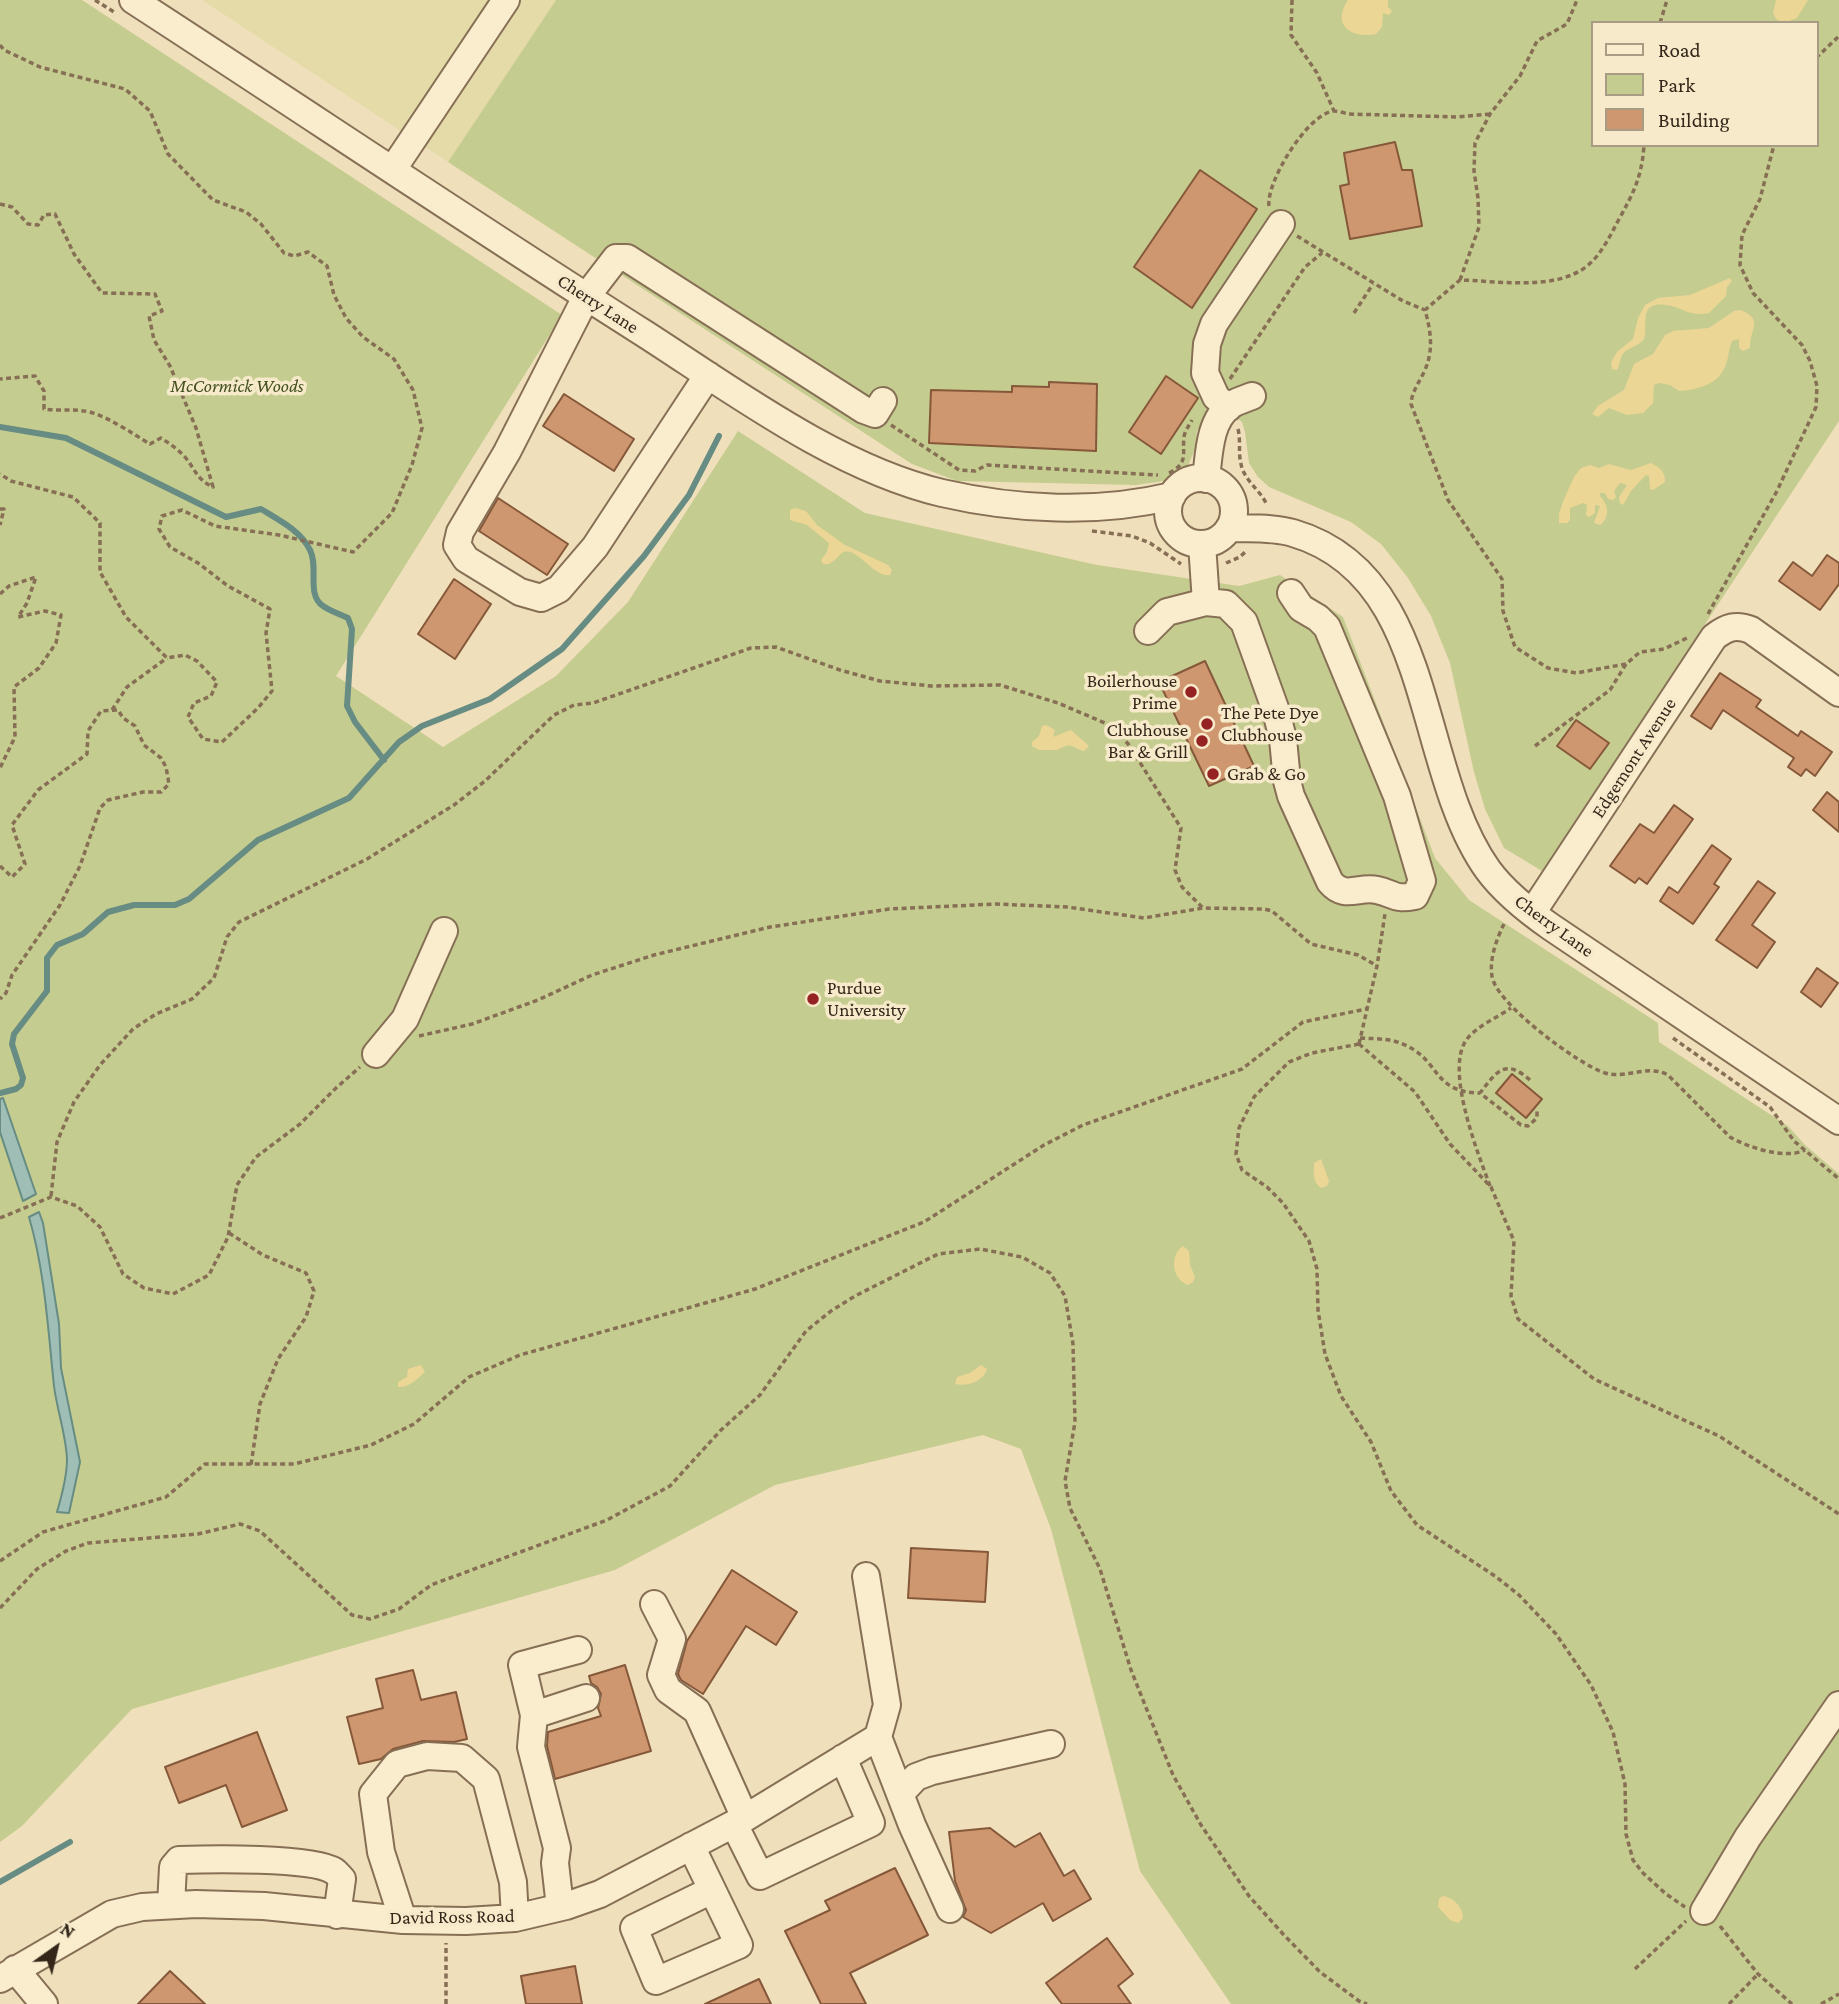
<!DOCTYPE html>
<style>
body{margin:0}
#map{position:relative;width:1839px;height:2004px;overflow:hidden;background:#efdfbb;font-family:"Crimson Pro",serif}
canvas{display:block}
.legend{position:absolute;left:1591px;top:21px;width:228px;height:126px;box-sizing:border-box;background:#f6eaca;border:2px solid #a89c84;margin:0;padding:9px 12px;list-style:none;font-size:21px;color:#34271a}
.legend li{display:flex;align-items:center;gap:14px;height:35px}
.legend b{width:35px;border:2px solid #a89c84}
.north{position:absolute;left:21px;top:1913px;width:70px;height:70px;-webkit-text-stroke:5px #f6eaca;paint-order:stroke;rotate:34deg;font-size:19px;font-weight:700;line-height:28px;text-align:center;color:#34271a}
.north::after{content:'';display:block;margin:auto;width:24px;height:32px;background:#34271a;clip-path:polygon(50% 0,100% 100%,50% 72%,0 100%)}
</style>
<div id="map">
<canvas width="1839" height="2004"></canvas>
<ul class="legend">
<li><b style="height:9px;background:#faedce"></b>Road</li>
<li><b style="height:19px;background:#c5cc8f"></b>Park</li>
<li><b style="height:19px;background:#ce976f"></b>Building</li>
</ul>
<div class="north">N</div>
</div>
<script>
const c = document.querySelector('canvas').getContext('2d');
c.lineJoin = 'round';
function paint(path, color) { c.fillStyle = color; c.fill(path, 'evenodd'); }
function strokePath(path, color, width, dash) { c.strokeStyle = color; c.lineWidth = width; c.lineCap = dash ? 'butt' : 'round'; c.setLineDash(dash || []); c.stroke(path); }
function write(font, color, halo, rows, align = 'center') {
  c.font = font + ' "Crimson Pro",serif'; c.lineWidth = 7; c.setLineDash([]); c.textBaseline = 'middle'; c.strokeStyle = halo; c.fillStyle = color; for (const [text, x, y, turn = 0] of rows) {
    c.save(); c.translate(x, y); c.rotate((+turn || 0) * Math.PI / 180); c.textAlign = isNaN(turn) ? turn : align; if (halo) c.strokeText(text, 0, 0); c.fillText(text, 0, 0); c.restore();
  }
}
paint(new Path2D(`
 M202,0H556L448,162Z`), '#e4dba8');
paint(new Path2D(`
 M0,0H82L562,315L336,676L443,747L556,676L628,602L738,431L865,513L1097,565L1239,586L1280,575L1343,617L1435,858L1469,900L1658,1023L1659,1042L1788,1126L1805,1145L1839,1174V2004H1231L1140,1871L1051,1529L1021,1449L983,1435L775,1485L615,1570L132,1709L22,1826L0,1842Z
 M556,0H1839V421L1542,871L1504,848L1485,809L1474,772L1450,663L1431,616L1408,578L1381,544L1351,522L1269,487L1258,477L1249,463L1245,432L1242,422L1220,406L1206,417L1197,431L1195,449L1187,468L1171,480L1136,485L957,481L912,464L448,162ZM1592,23H1816V145H1592Z`), '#c5cc8f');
paint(new Path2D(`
 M1348,0H1388V7L1392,11L1389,15L1383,13L1382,27L1376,34C1351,39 1331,25 1348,0Z
 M1776,0H1808L1797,18L1784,23L1776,19L1773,13Z
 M1730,278L1732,281L1727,287L1726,296L1709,313C1687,317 1683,307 1666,305C1636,301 1649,328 1644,339C1639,347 1627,347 1622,355C1620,359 1620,365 1617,370L1612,369L1611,362L1617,352L1633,339L1638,318L1645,305L1658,298L1690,295Z
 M1740,310C1765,319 1749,330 1750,348L1743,351L1739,348V339L1732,341C1728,350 1729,360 1724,369C1717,385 1695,390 1679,391L1670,385L1659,383L1654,385L1653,403L1643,413L1627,415L1609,408L1598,417L1592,414L1598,406L1624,390L1634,364L1653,354L1665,335L1673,331L1709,328L1734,311Z
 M1651,463C1660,468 1665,471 1665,482L1653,490L1650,489L1649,476L1646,475L1631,491L1623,505L1620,503L1619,497L1627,485L1620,483L1614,491L1616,497L1613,500L1608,499L1605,493H1600V496C1608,504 1611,517 1600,525L1594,523L1600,506L1595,505V513L1589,517L1586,515L1587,505L1583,503L1570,508V520L1567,523H1559V514L1564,499L1574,477L1581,468L1590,465L1599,468L1609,464L1631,470Z
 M795,508L806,511L817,525L845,545L888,565L892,570L890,575C873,578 856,544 842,553C837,557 835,561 829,564H823L821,560L827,552L829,543L807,525L790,520V510Z
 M1046,725L1055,730L1053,737L1071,730L1089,746L1084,751C1069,746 1073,742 1057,750H1039L1032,746V742L1039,736L1042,726Z
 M1321,1159L1329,1181L1327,1186L1321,1188C1312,1182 1314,1172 1314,1163Z
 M1183,1246L1189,1251L1190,1265L1195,1277L1193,1282L1188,1285C1172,1279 1169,1256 1183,1246Z
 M421,1365L425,1372C417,1379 409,1388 398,1387V1382L407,1377L408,1369Z
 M981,1365L987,1369C984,1381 967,1387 955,1384L957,1377L970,1373Z
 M1442,1896C1453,1897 1463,1907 1463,1918L1458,1923L1450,1920L1438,1907L1439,1899Z`), '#ecd696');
const water = new Path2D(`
 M3,1098L36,1194L23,1201L0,1132V1099Z
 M39,1212L43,1223L59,1324L61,1368L80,1462L69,1513L57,1512C62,1495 67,1477 67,1459C66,1435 57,1410 54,1386C48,1329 45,1272 29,1217Z`);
paint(water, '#9fbfb6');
strokePath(water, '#678c83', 2);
strokePath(new Path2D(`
 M0,427L66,438L226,517L261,509C279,520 301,531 310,550C319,567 306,595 323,606C330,611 340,614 348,618L352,629L347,706L355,722L384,760
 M0,1093L16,1089L21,1085L23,1078L12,1044L14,1034L47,991V958L57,945L83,934L108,912L134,905H175L189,899L258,840L349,798L399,742L422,726L490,699L562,649L644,556L689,495L719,436
 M0,1882L70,1842`), '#678c83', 6);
const building = new Path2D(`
 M1395,142L1402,170H1412L1422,226L1350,239L1340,186L1349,184L1344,153Z
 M1200,170L1257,209L1192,308L1134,267Z
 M1166,376L1198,398L1161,454L1129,432Z
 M1049,382L1097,384L1096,451L929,443L931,390L1012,392V386L1049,387Z
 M564,394L634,439L614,471L543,426Z
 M498,498L568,544L547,575L479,531Z
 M1827,555L1839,563V584L1820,610L1779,581L1793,562L1812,576Z
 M454,579L491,604L455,659L418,634Z
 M1205,661L1254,766L1209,786L1159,682Z
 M1720,673L1761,700L1756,707L1798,736L1801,731L1832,752L1815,776L1806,769L1801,776L1788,767L1794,758L1723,710L1711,729L1691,716Z
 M1576,720L1609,743L1590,769L1557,746Z
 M1827,792L1839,802V832L1813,810Z
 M1674,805L1693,819L1647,884L1639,878L1635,883L1610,866L1640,824L1654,833Z
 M1712,845L1731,859L1714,884L1719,887L1693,924L1660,901L1669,887L1678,893Z
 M1758,881L1775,893L1752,925L1775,942L1757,968L1716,940Z
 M1817,968L1838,983L1821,1007L1801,992Z
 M1512,1074L1542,1099L1526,1118L1496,1093Z
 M911,1548L988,1552L985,1602L908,1598Z
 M732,1570L797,1612L776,1645L746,1626L703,1694L681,1680L678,1674L687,1641Z
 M625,1665L651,1751L555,1779L547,1746L548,1732L601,1716L598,1708L601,1694L597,1687L591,1683L589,1676Z
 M413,1670L421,1700L456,1692L467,1739L454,1742L423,1741L393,1749L381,1759L359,1764L347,1717L383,1708L376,1679Z
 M257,1732L287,1810L242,1827L226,1785L179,1803L165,1767Z
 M990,1828L1015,1847L1040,1833L1064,1876L1074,1870L1091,1899L1053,1921L1043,1903L991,1933L963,1917L966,1910L955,1881L949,1832Z
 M895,1868L928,1935L850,1973L866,2004H821L785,1931L830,1910L825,1901Z
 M1107,1938L1133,1974L1118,1986L1131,2004H1062L1046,1983Z
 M575,1966L582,2004H526L521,1976Z
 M170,1971L205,2004H138Z
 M759,1979L771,2004H705Z`);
paint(building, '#ce976f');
strokePath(building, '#86583a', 2);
const minor = new Path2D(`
 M133,0C304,111 473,225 645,334C735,392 837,468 942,493C1016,510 1098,514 1172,496
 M393,169L506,0
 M708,375L595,547L559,589L541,598L520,592L466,559L457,545L460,532L507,452L586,297L616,258H627L864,410L875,414L883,401
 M1228,408L1216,397L1205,373L1207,344L1214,324L1281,224
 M1168 511a33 33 0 1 1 66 0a33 33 0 1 1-66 0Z
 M1206,479C1209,455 1209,420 1231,405C1237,401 1245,399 1252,396
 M1229,528C1250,529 1273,527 1293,533C1437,575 1414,767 1488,870C1505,893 1528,911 1551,927L1839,1121
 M1202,544L1206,602
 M1148,631L1167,612L1206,602L1226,604L1244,622L1276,711L1283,739L1287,781L1291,796L1330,882C1345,900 1358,886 1377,890C1396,894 1393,900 1415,896L1422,881L1397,796L1327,627L1318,618L1301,608L1291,593
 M1532,913L1714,637C1727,627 1736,624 1751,630L1839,693
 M376,1054L405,1019L444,931
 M866,1576L887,1705L878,1737L912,1825L950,1909
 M654,1604L672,1639L661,1675L668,1690L697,1711L745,1818
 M534,1715L586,1698
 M900,1794L916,1777L932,1771L1051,1744
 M734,1824L760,1876L871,1823L843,1758
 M691,1846L739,1945L656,1981L634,1928L712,1890
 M171,1905L173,1867L179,1860C209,1859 312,1857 334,1871C337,1873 339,1876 342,1879L337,1915
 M560,1907L555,1863L557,1848L531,1747L534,1715L522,1665L578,1650
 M1704,1911L1748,1837L1839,1705
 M403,1920L381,1852L373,1794L397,1764L427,1756L462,1758L486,1779L513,1882L515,1918
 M15,1969L44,2004
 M0,1979L112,1914L142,1907L196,1904L264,1906L403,1920L466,1921L515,1918L566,1906L600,1894L745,1818L878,1737`);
strokePath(minor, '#866f55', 30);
strokePath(new Path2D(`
 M95,0L114,12
 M1292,0L1291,35L1317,73L1334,111
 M1660,23L1667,0
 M0,45L4,50L40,67L125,89L150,111L168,154L213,200L246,212L261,224L284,253L294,256L308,252L327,266L334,295L346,318L363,337L394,359L413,390L422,428L412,465L392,513L353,552L279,535L215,526L182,510L162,516L159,529L170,547L198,563L228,586L270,609L266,633L272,691L258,708L222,742L203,739L188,717L194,703L211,696L217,682L197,661L185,655L167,658L126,617L100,572V523L73,497L11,481L0,474
 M1816,58L1839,36
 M0,204L12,207L28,224L38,225L44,215L55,214L74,254L102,293L155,294L162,311L149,316L154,340L170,366L196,428L213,487C197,480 195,469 185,457C178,449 170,444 161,438L150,444C135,435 101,412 84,411C70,409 58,411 44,409V391L35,376L0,379
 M1269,206C1266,182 1307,115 1333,111C1338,111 1344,113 1349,114L1457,117L1490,114
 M1297,236L1403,301L1425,310
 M1460,280L1479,227L1478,198L1474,171L1475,143L1490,114L1520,76L1537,41L1567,24L1577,0
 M1354,313L1373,284
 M1230,379L1305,267L1322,253
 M891,425L959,470L975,471L987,465L1158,475
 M1238,429C1241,441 1238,453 1241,464C1244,480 1259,489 1266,503
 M1169,473C1189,463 1182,454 1184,437C1185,430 1189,426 1192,420
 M0,509H4L0,525
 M1092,531L1132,536L1150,543L1181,564
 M1226,563L1240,557L1246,551
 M0,594L9,586L36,577L27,603L18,617L45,611L61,615L56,643L39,668L14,687L15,737L0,768
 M1708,614L1777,491L1816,407L1817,386L1810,361L1802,345L1753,293L1740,265L1742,235L1760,199L1774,145
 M1626,664L1576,673L1548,668L1515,647L1503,611L1502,579L1448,500L1411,404C1412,391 1419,383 1424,372C1434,351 1431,332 1425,310L1460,280C1498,281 1556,291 1587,266C1601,255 1610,236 1618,221C1633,194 1642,177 1644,145
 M112,710L127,687L167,658
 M1535,746L1610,690L1626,664L1640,652L1664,649L1687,638
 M0,866L12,877L25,864L12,825L38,790L87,754L88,731L101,711L118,710L123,718L135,726L144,745L161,758L166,767L169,784L161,792H143L108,800L100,808L80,866L60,905L12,975L6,993L0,999
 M1504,924C1497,938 1489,959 1492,976C1495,1003 1579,1065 1605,1073C1627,1079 1648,1064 1668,1075L1730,1137C1747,1147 1786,1160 1805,1150
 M419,1036L472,1024L538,1000L592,975L654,955L770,927L889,909L996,904L1067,907L1144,918L1203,908L1264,909L1272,911L1311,944L1358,955L1377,966
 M1360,1038C1378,1039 1393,1038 1409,1047C1440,1063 1434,1092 1479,1093
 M1673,1038L1770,1107L1794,1141L1839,1179
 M1359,1044L1312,1053L1289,1062L1254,1097L1239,1128L1236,1154L1242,1170L1267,1187L1283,1203L1309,1241L1317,1269L1318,1310L1325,1354L1341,1396L1371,1442L1391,1491L1417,1525L1495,1576L1519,1595L1556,1634L1591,1685L1613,1732L1625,1784L1626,1834L1633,1860L1643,1873L1666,1894L1685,1907
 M1359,1044L1415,1092L1450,1144L1491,1187L1514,1241L1511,1296L1518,1319L1594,1379L1719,1436L1839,1514
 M1359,1044L1377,966L1385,914
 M1530,1080C1505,1058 1497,1071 1480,1093L1521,1125L1528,1126L1537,1118V1111
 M1490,1186C1478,1153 1444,1069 1467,1039C1477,1026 1498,1017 1511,1008
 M51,1196L57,1142L74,1102L100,1065L133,1029L156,1014L192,999L214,978L227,937L239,922L367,859L454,805L485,781L554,715L574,705L593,703L751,648L776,647L840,670L880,681L931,686L1000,685L1058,703L1112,726L1129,745L1181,828L1175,870L1182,887L1203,908
 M0,1218L51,1197L77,1206L100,1227L123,1274L144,1288L173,1294L209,1275L228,1237L237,1185L256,1157L300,1124L336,1088L360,1067
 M229,1233L263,1255L306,1273L314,1291L306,1317L278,1359L260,1404L251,1465
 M0,1561L43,1532L166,1497L205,1464H294L371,1445L414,1424L469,1377L520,1355L755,1289L924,1222L1044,1145L1083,1125L1242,1069L1303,1022L1366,1009
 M0,1608L37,1569L66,1551L88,1543L198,1534L240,1524L260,1531L352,1615L370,1619L399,1609L431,1585L607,1520L670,1486L721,1430L760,1395L806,1331L831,1311L855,1296L938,1254L980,1249L1022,1257L1050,1273L1065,1296L1073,1344L1075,1422L1065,1481L1070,1508L1100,1569L1131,1670L1173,1775L1201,1825L1249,1896L1283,1934L1320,1972L1359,2001L1367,2004
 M1720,1926L1758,1974L1792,2004
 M1635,1969L1686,1921
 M446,2004V1943
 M1729,2004L1758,1974
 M1821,2004L1839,1994`), '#866f55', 3.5, [5, 3.5]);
strokePath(minor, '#faedce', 26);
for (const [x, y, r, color] of [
 [1191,692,7,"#962323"],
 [1207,724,7,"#962323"],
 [1202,741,7,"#962323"],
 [1213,774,7,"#962323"],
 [813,999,7,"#962323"]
]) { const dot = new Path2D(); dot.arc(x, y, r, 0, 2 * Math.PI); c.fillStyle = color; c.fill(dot); strokePath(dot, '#f6eaca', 2.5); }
write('19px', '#34271a', '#f6eaca', [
 ["Cherry Lane",598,304,33],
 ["Edgemont Avenue",1634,758,-57],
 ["Cherry Lane",1554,926,36],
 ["David Ross Road",452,1917,-1]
]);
write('italic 19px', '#455120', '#f6eaca', [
 ["McCormick Woods",237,386]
]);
write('19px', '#34271a', '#f6eaca', [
 ["Boilerhouse",1177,681,"right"],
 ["Prime",1177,703,"right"],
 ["The Pete Dye",1221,713],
 ["Clubhouse",1221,735],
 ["Clubhouse",1188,730,"right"],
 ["Bar & Grill",1188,752,"right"],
 ["Grab & Go",1227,774],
 ["Purdue",827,988],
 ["University",827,1010]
], 'left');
</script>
